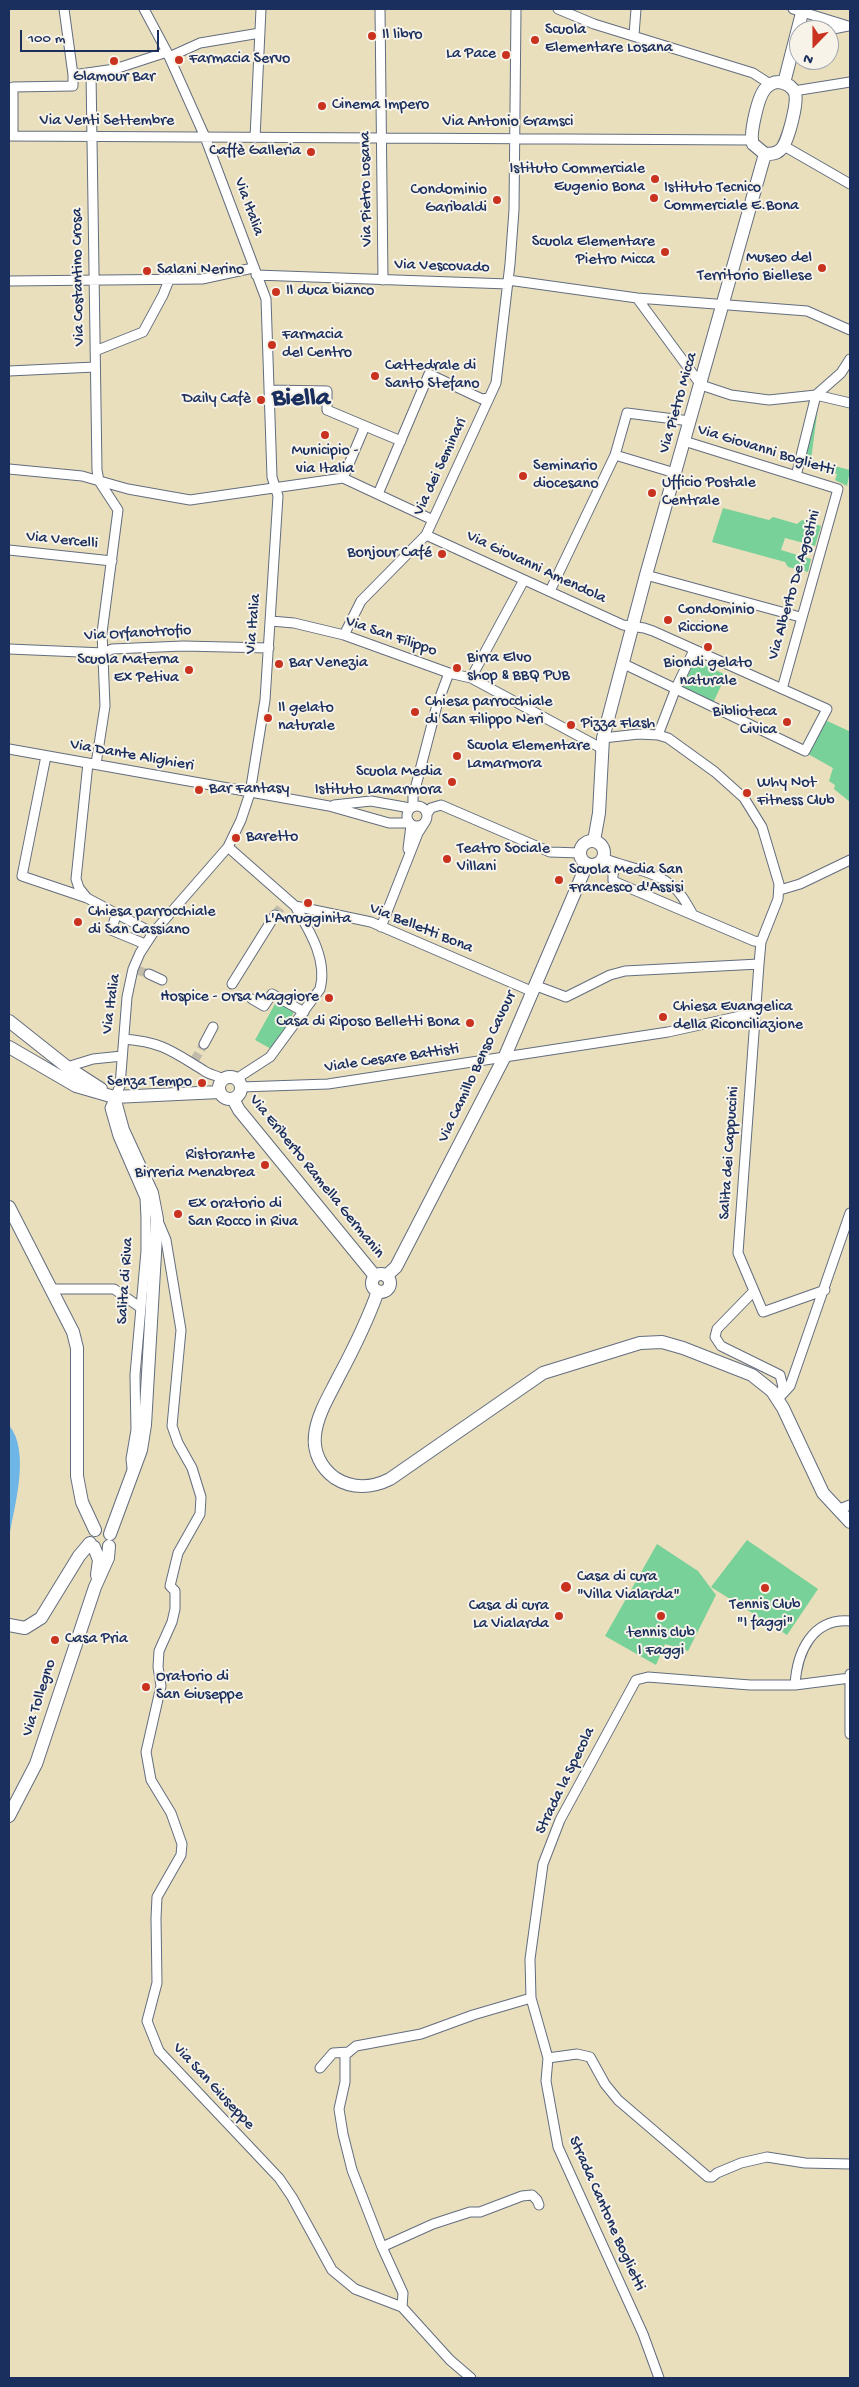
<!DOCTYPE html>
<meta charset="utf-8">
<style>
body{margin:0}
#map{position:relative;width:859px;height:2387px;overflow:hidden;background:#e9dfbc;font-family:"Gochi Hand",sans-serif}
canvas{display:block}
.frame{position:absolute;inset:0;border:10px solid #1b2f5e;pointer-events:none}
.north{position:absolute;left:789px;top:20px;width:50px;height:50px;box-sizing:border-box;background:#f7f3e8;border:1px solid #9fa5b1;border-radius:50%;rotate:202deg;font-size:14px;font-weight:700;line-height:20px;text-align:center;color:#1b2f5e}
.north::after{content:'';display:block;margin:auto;width:18px;height:22px;background:#c8321e;clip-path:polygon(50% 0,100% 100%,50% 72%,0 100%)}
.scale{position:absolute;left:20px;top:30px;width:139px;height:22px;box-sizing:border-box;border:2px solid #1b2f5e;border-top:0;padding-left:6px;font-size:15px;line-height:18px;white-space:nowrap;color:#1b2f5e;-webkit-text-stroke:4px #f7f3e8;paint-order:stroke}
</style>
<div id="map">
<canvas width="859" height="2387"></canvas>
<div class="frame"></div>
<div class="north">N</div>
<div class="scale">100 m</div>
</div>
<script>
const c = document.querySelector('canvas').getContext('2d');
c.lineJoin = 'round';
function paint(path, color) { c.fillStyle = color; c.fill(path, 'evenodd'); }
function strokePath(path, color, width, dash) { c.strokeStyle = color; c.lineWidth = width; c.lineCap = dash ? 'butt' : 'round'; c.setLineDash(dash || []); c.stroke(path); }
function write(font, color, halo, rows, align = 'center') {
  c.font = font + ' "Gochi Hand",sans-serif'; c.lineWidth = 4; c.setLineDash([]); c.textBaseline = 'middle'; c.strokeStyle = halo; c.fillStyle = color; for (const [text, x, y, turn = 0] of rows) {
    c.save(); c.translate(x, y); c.rotate((+turn || 0) * Math.PI / 180); c.textAlign = isNaN(turn) ? turn : align; if (halo) c.strokeText(text, 0, 0); c.fillText(text, 0, 0); c.restore();
  }
}
paint(new Path2D(`
 M818,407L811,460L850,470L847,486L835,480L837,474L803,465Z
 M723,508L769,520L773,517L797,524L802,520L821,526L815,546L785,538L781,550L811,559L808,572L788,567L785,562L712,542Z
 M695,660L726,675L713,703L682,689Z
 M825,720L849,731L850,730V802L834,789L835,785L829,781L833,768L808,754Z
 M276,1002L294,1012L273,1050L255,1040Z
 M747,1540L818,1589L787,1635L711,1587Z
 M657,1544L698,1571L716,1595L688,1651L665,1644L656,1665L605,1636Z`), '#77d198');
paint(new Path2D(`
 M9,1425C31,1452 14,1507 9,1538Z`), '#6eb6e6');
strokePath(new Path2D(`
 M275,915L282,906
 M137,970L149,974
 M194,1061L204,1044`), '#c0bca9', 9, [9, 4.5]);
const street = new Path2D(`
 M64,9L73,75
 M380,9L383,280
 M558,9L594,24L753,73L770,84
 M793,9L848,26
 M828,30L848,26
 M634,35L636,9
 M169,57L200,43L260,33
 M91,73L97,470L99,481L118,510L102,633L105,706L96,764
 M794,91L850,82
 M9,136L751,140
 M13,136V87L73,86V75L115,69L167,52
 M255,138L261,9
 M784,146L850,184
 M256,275L508,284
 M508,280L637,298L807,311L850,330
 M9,281L202,279L253,268
 M637,298L701,385L731,395L769,400L816,395L841,373L850,359
 M95,351L143,332L163,295L169,280
 M9,371L95,367
 M269,390L327,391V410L365,426L343,478
 M365,426L401,441
 M684,441L838,489L782,689
 M615,455L627,413L690,421
 M9,469L82,476L128,489L190,500L343,478L433,520
 M796,476L816,395L850,403
 M378,494L429,374L482,399L489,398
 M426,535L623,625L644,628L653,631L827,709L805,751L624,664
 M9,550L112,561
 M646,575L800,617
 M550,591L615,455L675,473
 M271,621L294,623L344,635L449,673L471,678L601,748
 M344,635L361,601L426,535L496,383L510,264L514,210L516,9
 M9,649L104,653L112,649L183,646L269,648
 M471,678L524,580
 M658,735L676,688L694,650
 M603,738L639,734L658,735L668,738L715,772L744,798L762,827L779,884L778,899L761,942L759,964L738,1253L763,1312L825,1290
 M9,749L329,806L389,823H409
 M46,756L22,876L87,898L153,933
 M334,805L371,801L410,808
 M407 816a10 10 0 1 1 20 0a10 10 0 1 1-20 0Z
 M413,806V797L437,705L449,673
 M427,814L431,808L441,805L550,852L580,853
 M228,847L295,906L371,922L531,991
 M408,849L411,825
 M603,858C624,867 651,870 670,884C680,891 687,904 693,915
 M617,864L613,874V881L754,941L761,942
 M780,890L800,884L850,860
 M87,898L79,888L76,879L88,763
 M117,913L111,930L145,944
 M381,927L418,833L425,822
 M149,974L162,980
 M232,984L275,915
 M534,985L566,997L610,975L625,971L759,964
 M252,999L264,1006L272,994L304,1012
 M124,1039C162,1042 172,1051 203,1070C209,1075 217,1075 224,1080
 M204,1044L213,1027
 M67,1067L93,1059L122,1056
 M236,1079L270,1057L320,989C328,960 309,930 295,906
 M241,1087L328,1084L668,1032L754,1013
 M158,1221L166,1240L181,1330L172,1426L178,1443L192,1468L201,1497L200,1514L178,1553L170,1586L175,1591V1609L172,1622L159,1651L158,1667L161,1686L146,1752L151,1780L171,1813L182,1844L181,1855L157,1897L156,1918L157,1983L147,2021L159,2051L279,2178L292,2197L332,2270L355,2289L402,2307L450,2360L471,2378
 M51,1289H114L141,1308
 M754,1291L717,1329L715,1337L721,1346L780,1375L783,1387L779,1396
 M778,1399L790,1386L850,1213
 M132,1468L131,1459L136,1430L135,1375L146,1251V1218L145,1198L118,1136L110,1108L120,1086L127,997L133,969L140,953L153,933L228,847L241,820L250,793L265,700L278,496L272,477L266,299L205,137L167,52L144,9
 M837,1510L850,1505
 M850,1674V1734
 M795,1685C797,1652 812,1618 850,1621
 M548,2058L577,2054L590,2057L605,2084L618,2100L708,2177H712L717,2173L741,2163L767,2157L805,2163L850,2164
 M320,2068L333,2053L349,2052
 M382,2247L433,2224L470,2212H480L522,2196L532,2195L537,2200L539,2205
 M402,2307L403,2293L382,2247L352,2170L343,2134L339,2109L345,2082V2055L356,2046L421,2034L473,2015L531,1998
 M659,2378L643,2334L558,2147L546,2081L548,2058L531,1998L530,1959L543,1864L560,1820L636,1680L648,1677L750,1685H795L850,1678`);
const secondary = new Path2D(`
 M779,82C786,83 792,86 795,93C798,102 788,144 780,150C776,154 771,154 765,154L753,144C749,135 758,97 765,89C769,84 773,82 779,82Z
 M784,83L803,9
 M580 853a12 12 0 1 1 24 0a12 12 0 1 1-24 0Z
 M594,841L599,813L603,738L646,575L765,154
 M9,1021L67,1067L101,1089
 M9,1047L76,1086L114,1097L220,1092
 M219 1088a11 11 0 1 1 22 0a11 11 0 1 1-22 0Z
 M233,1099L239,1110L375,1276
 M9,1207L73,1332L77,1348V1476L82,1502L95,1530
 M372 1283a9 9 0 1 1 18 0a9 9 0 1 1-18 0Z
 M386,1276L396,1267L505,1056L587,864
 M378,1291C367,1322 353,1350 338,1378C329,1396 317,1415 315,1435C313,1452 321,1468 335,1478C352,1489 372,1488 390,1479L543,1373L640,1343L662,1342L683,1348L752,1375L772,1391L783,1408L823,1493L850,1522
 M110,1534L141,1450L145,1425L157,1219L152,1193L123,1130L114,1097
 M94,1547L99,1560L97,1575
 M9,1625L25,1628L41,1618L79,1556L90,1543
 M9,1816L36,1764L95,1587L108,1558L109,1546`);
strokePath(street, '#636d7f', 11);
strokePath(secondary, '#636d7f', 14);
strokePath(street, '#fff', 9);
strokePath(secondary, '#fff', 12);
for (const [x, y, r, color] of [
 [372,36,5,"#c8321e"],
 [535,40,5,"#c8321e"],
 [506,55,5,"#c8321e"],
 [179,60,5,"#c8321e"],
 [114,61,5,"#c8321e"],
 [322,106,5,"#c8321e"],
 [311,152,5,"#c8321e"],
 [655,179,5,"#c8321e"],
 [654,198,5,"#c8321e"],
 [497,200,5,"#c8321e"],
 [665,252,5,"#c8321e"],
 [822,268,5,"#c8321e"],
 [147,271,5,"#c8321e"],
 [276,292,5,"#c8321e"],
 [272,345,5,"#c8321e"],
 [375,376,5,"#c8321e"],
 [261,400,5,"#c8321e"],
 [325,435,5,"#c8321e"],
 [523,476,5,"#c8321e"],
 [652,493,5,"#c8321e"],
 [442,554,5,"#c8321e"],
 [668,620,5,"#c8321e"],
 [708,647,5,"#c8321e"],
 [279,664,5,"#c8321e"],
 [457,668,5,"#c8321e"],
 [189,670,5,"#c8321e"],
 [415,712,5,"#c8321e"],
 [268,718,5,"#c8321e"],
 [787,722,5,"#c8321e"],
 [571,725,5,"#c8321e"],
 [457,756,5,"#c8321e"],
 [452,782,5,"#c8321e"],
 [199,790,5,"#c8321e"],
 [747,793,5,"#c8321e"],
 [236,838,5,"#c8321e"],
 [447,859,5,"#c8321e"],
 [559,880,5,"#c8321e"],
 [308,903,5,"#c8321e"],
 [78,922,5,"#c8321e"],
 [329,998,5,"#c8321e"],
 [663,1017,5,"#c8321e"],
 [470,1023,5,"#c8321e"],
 [202,1083,5,"#c8321e"],
 [265,1165,5,"#c8321e"],
 [178,1214,5,"#c8321e"],
 [566,1587,6,"#c8321e"],
 [765,1588,5,"#c8321e"],
 [559,1616,5,"#c8321e"],
 [661,1616,5,"#c8321e"],
 [55,1640,5,"#c8321e"],
 [146,1687,5,"#c8321e"]
]) { const dot = new Path2D(); dot.arc(x, y, r, 0, 2 * Math.PI); c.fillStyle = color; c.fill(dot); strokePath(dot, '#f7f3e8', 2); }
write('16px', '#1b2f5e', '#f7f3e8', [
 ["Scuola",545,31],
 ["Elementare Losana",545,49],
 ["Il libro",382,36],
 ["La Pace",496,55,"right"],
 ["Farmacia Servo",189,60],
 ["Glamour Bar",114,78,"center"],
 ["Cinema Impero",332,106],
 ["Caffè Galleria",301,152,"right"],
 ["Istituto Commerciale",645,170,"right"],
 ["Eugenio Bona",645,188,"right"],
 ["Istituto Tecnico",664,189],
 ["Commerciale E.Bona",664,207],
 ["Condominio",487,191,"right"],
 ["Garibaldi",487,209,"right"],
 ["Scuola Elementare",655,243,"right"],
 ["Pietro Micca",655,261,"right"],
 ["Museo del",812,259,"right"],
 ["Territorio Biellese",812,277,"right"],
 ["Salani Nerino",157,271],
 ["Il duca bianco",286,292],
 ["Farmacia",282,336],
 ["del Centro",282,354],
 ["Cattedrale di",385,367],
 ["Santo Stefano",385,385],
 ["Daily Cafè",251,400,"right"],
 ["Municipio -",325,452,"center"],
 ["via Italia",325,470,"center"],
 ["Seminario",533,467],
 ["diocesano",533,485],
 ["Ufficio Postale",662,484],
 ["Centrale",662,502],
 ["Bonjour Café",432,554,"right"],
 ["Condominio",678,611],
 ["Riccione",678,629],
 ["Birra Elvo",467,659],
 ["shop & BBQ PUB",467,677],
 ["Scuola Materna",179,661,"right"],
 ["Ex Petiva",179,679,"right"],
 ["Bar Venezia",289,664],
 ["Biondi gelato",708,664,"center"],
 ["naturale",708,682,"center"],
 ["Chiesa parrocchiale",425,703],
 ["di San Filippo Neri",425,721],
 ["Il gelato",278,709],
 ["naturale",278,727],
 ["Biblioteca",777,713,"right"],
 ["Civica",777,731,"right"],
 ["Pizza Flash",581,725],
 ["Scuola Elementare",467,747],
 ["Lamarmora",467,765],
 ["Scuola Media",442,773,"right"],
 ["Istituto Lamarmora",442,791,"right"],
 ["Why Not",757,784],
 ["Fitness Club",757,802],
 ["Bar Fantasy",209,790],
 ["Baretto",246,838],
 ["Teatro Sociale",457,850],
 ["Villani",457,868],
 ["Scuola Media San",569,871],
 ["Francesco d'Assisi",569,889],
 ["Chiesa parrocchiale",88,913],
 ["di San Cassiano",88,931],
 ["L'Arrugginita",308,920,"center"],
 ["Hospice - Orsa Maggiore",319,998,"right"],
 ["Chiesa Evangelica",673,1008],
 ["della Riconciliazione",673,1026],
 ["Casa di Riposo Belletti Bona",460,1023,"right"],
 ["Senza Tempo",192,1083,"right"],
 ["Ristorante",255,1156,"right"],
 ["Birreria Menabrea",255,1174,"right"],
 ["Ex oratorio di",188,1205],
 ["San Rocco in Riva",188,1223],
 ["Casa di cura",577,1578],
 ["\"Villa Vialarda\"",577,1596],
 ["Tennis Club",765,1606,"center"],
 ["\"I faggi\"",765,1624,"center"],
 ["Casa di cura",549,1607,"right"],
 ["La Vialarda",549,1625,"right"],
 ["tennis club",661,1634,"center"],
 ["I Faggi",661,1652,"center"],
 ["Casa Pria",65,1640],
 ["Oratorio di",156,1678],
 ["San Giuseppe",156,1696]
], 'left');
write('16px', '#1b2f5e', '#f7f3e8', [
 ["Via Venti Settembre",107,122],
 ["Via Antonio Gramsci",508,123],
 ["Via Pietro Losana",367,189,-91],
 ["Via Italia",248,207,70],
 ["Via Vescovado",442,267,2],
 ["Via Costantino Crosa",79,277,-91],
 ["Via Pietro Micca",679,403,-74],
 ["Via Giovanni Boglietti",766,451,17],
 ["Via dei Seminari",441,467,-65],
 ["Via Vercelli",62,541,6],
 ["Via Giovanni Amendola",536,568,25],
 ["Via Alberto De Agostini",795,585,-74],
 ["Via Italia",254,624,-85],
 ["Via Orfanotrofio",138,634,-3],
 ["Via San Filippo",391,637,19],
 ["Via Dante Alighieri",132,756,10],
 ["Via Belletti Bona",421,929,22],
 ["Via Italia",112,1004,-82],
 ["Viale Cesare Battisti",392,1059,-8],
 ["Via Camillo Benso Cavour",478,1067,-65],
 ["Salita dei Cappuccini",730,1153,-86],
 ["Via Eriberto Ramella Germanin",316,1177,51],
 ["Salita di Riva",126,1281,-86],
 ["Via Tollegno",40,1698,-72],
 ["Strada la Specola",566,1781,-64],
 ["Via San Giuseppe",213,2087,47],
 ["Strada Cantone Boglietti",606,2214,66]
]);
write('bold 26px', '#1b2f5e', '#f7f3e8', [
 ["Biella",301,400]
]);
</script>
